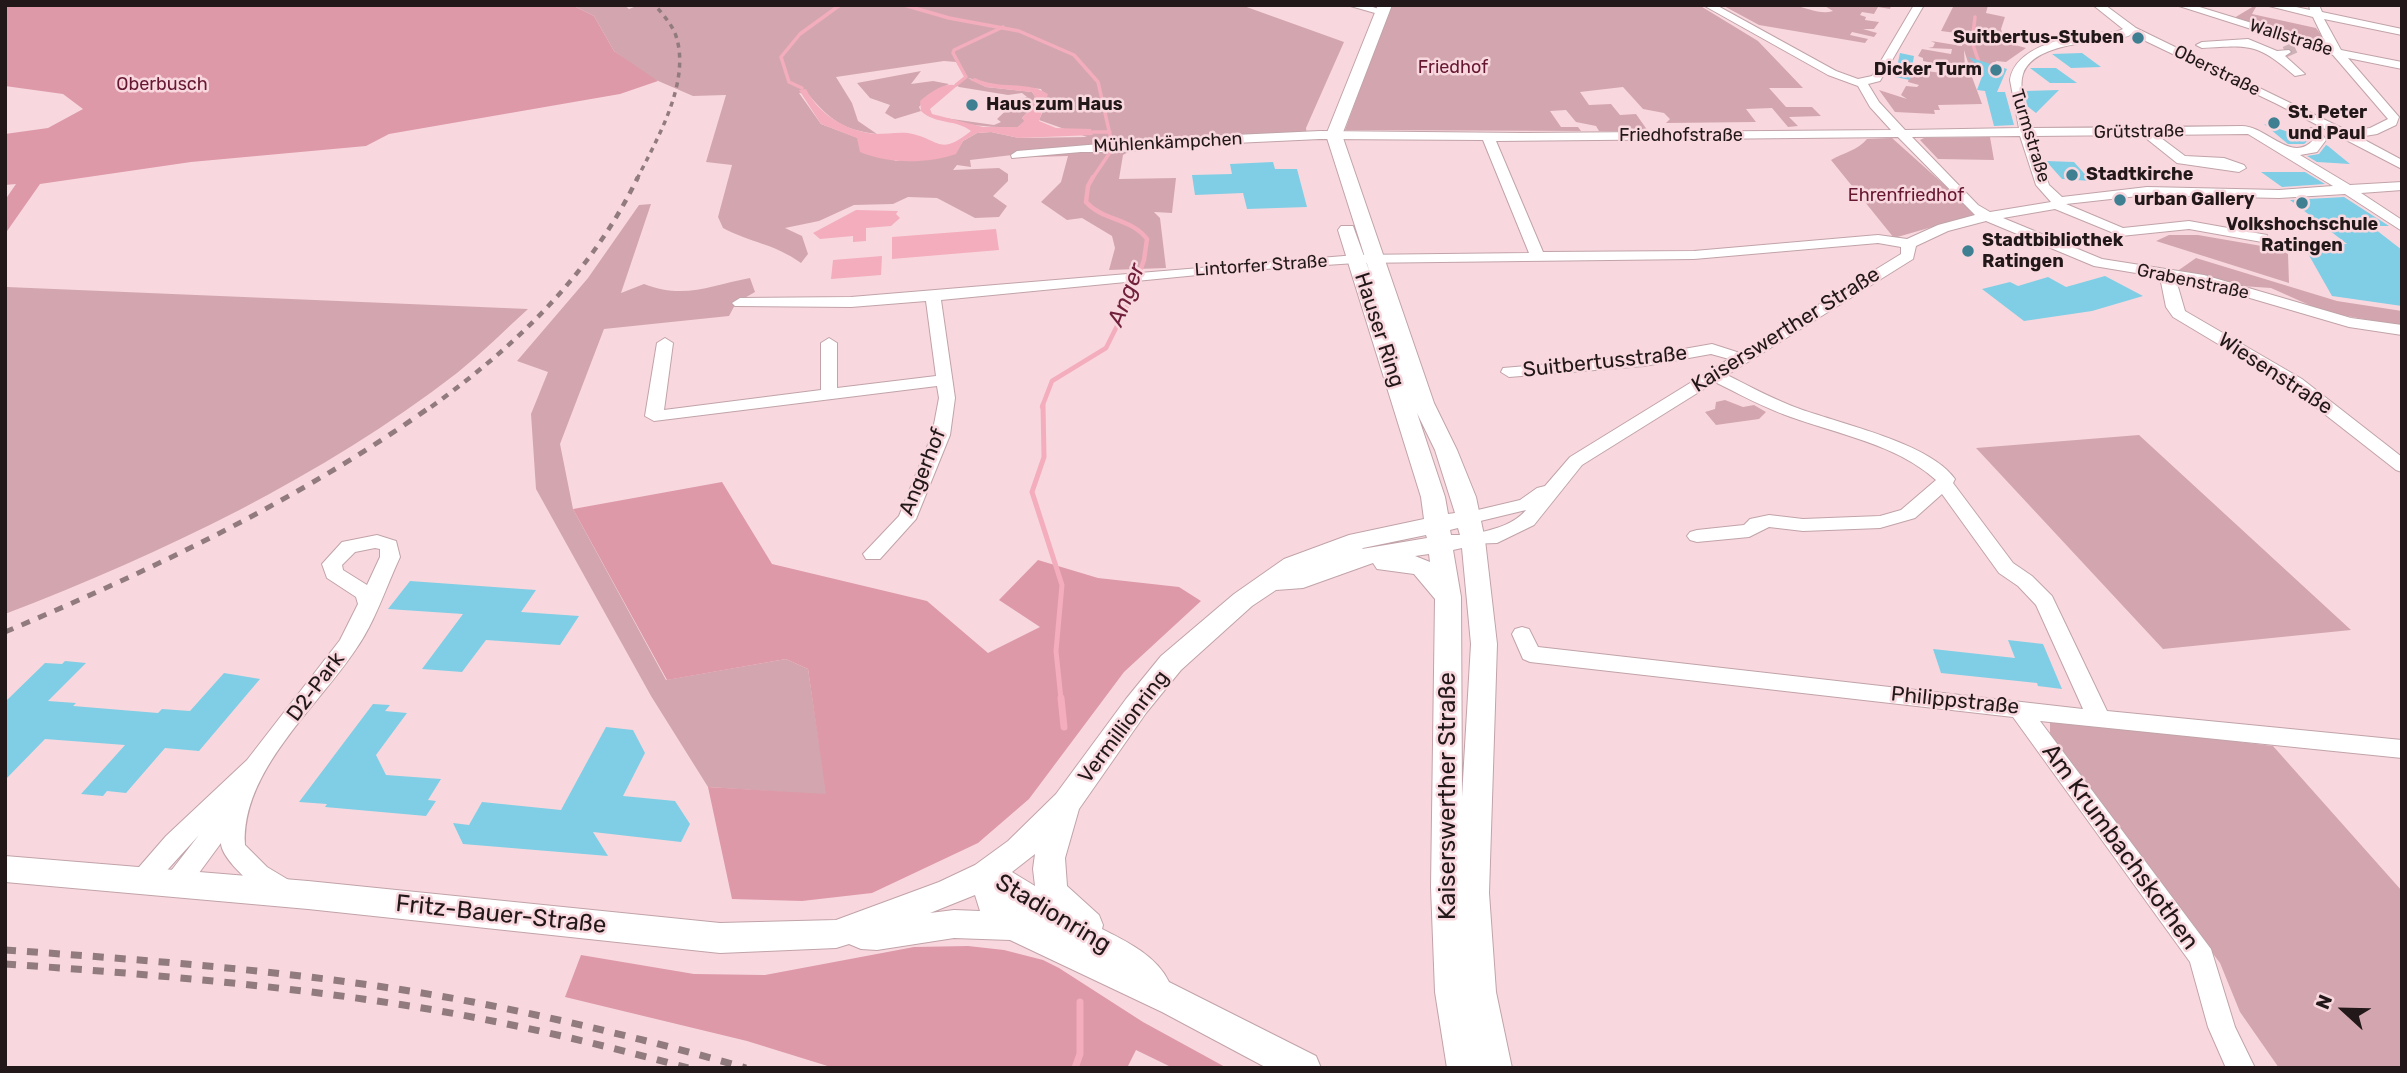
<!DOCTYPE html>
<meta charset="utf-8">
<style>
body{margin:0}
#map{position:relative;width:2407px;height:1073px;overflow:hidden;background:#f8d8de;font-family:Rubik,sans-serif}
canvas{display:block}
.frame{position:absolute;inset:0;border:7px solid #221719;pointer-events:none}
.north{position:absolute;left:2309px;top:975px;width:70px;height:70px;-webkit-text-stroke:5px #f8d8de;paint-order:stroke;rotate:292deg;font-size:19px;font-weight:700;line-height:28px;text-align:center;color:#221719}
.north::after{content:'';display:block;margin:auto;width:24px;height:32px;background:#221719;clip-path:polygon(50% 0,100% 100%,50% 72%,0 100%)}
</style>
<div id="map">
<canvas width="2407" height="1073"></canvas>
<div class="frame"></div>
<div class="north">N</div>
</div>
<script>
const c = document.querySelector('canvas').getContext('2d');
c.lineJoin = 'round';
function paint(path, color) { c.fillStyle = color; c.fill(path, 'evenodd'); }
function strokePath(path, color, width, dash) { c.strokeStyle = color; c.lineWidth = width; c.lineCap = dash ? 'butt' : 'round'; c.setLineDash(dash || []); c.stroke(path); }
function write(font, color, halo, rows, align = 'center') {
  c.font = font + ' Rubik,sans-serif'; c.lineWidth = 5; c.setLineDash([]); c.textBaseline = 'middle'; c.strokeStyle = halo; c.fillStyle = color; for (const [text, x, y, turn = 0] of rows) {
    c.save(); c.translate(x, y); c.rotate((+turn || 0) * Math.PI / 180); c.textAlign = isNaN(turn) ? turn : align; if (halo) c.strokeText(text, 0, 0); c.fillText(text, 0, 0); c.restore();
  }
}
paint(new Path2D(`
 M572,5H624L629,9L639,5H1241L1344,42L1306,128L1307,136C1265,137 1155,135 1123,155L1119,179L1176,178L1172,213L1154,212L1160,218L1166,268L1109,270L1115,248L1112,236L1082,218L1067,220L1041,202L1061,182L1068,156L1034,157L1029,153L970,160L971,167L957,165L953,170L999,168L1008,174V181L993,196L1007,206L999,217L975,218L937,198L908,197L893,204L854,205L819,221L785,228L802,236L808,254L801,263C773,243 751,243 723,228L718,217L732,165L706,162L726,95L693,96L649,77L614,51L594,16ZM944,61L956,62L966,77L956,85L959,87L1008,95L1022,93L1027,97L1016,101L997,119L1001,122L994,125L945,118C969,126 994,128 1018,127L1025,121L1022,118L1032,107L1035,96L1032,92L986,87L968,78L996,85L1041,89L1047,102L1039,120L1087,137L1019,138L991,132L977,133L963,141L957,151L896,161L860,145L858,138L821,124L799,93L808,94C830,120 843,130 877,134L858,121L852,103L836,77Z
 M1391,5H1699L1758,41L1803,88H1769L1786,107H1812L1821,116L1789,117L1798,126L1788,127L1772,108L1746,109L1756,122L1666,123L1670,119L1664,113L1643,109L1623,87L1580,92L1589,105L1611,104L1620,115L1636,114L1648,131H1599L1596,126L1576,122L1566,110L1550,111L1561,127H1578L1581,131L1345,130Z
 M1722,5C1745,5 1773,1 1796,6C1809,8 1820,15 1833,11L1823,5L1891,6L1890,9L1878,7L1874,14L1862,12L1860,15L1866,17L1865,20L1879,22L1874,29H1863L1877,33L1874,37L1852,32L1850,35L1868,39L1865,43L1759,25Z
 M1954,5H1988L1986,13L2005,17L2001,29L2004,39L2001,41L2026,48L2006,62L1996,61L2000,78L1972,75L1964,50L1965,69L1923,61V58L1918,56L1922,49L1951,54L1952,49L1928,48L1933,47L1935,43L1931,41L1962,46V41L1956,40V33L1941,31Z
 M2254,6L2256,7L2252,14L2316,28L2329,46L2308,40L2311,39L2234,18Z
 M1911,69L1972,77L1982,104L1938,105L1940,110H1934L1935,114L1895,112L1879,90L1907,99L1901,95L1906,86L1917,87L1919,85L1908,82Z
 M921,71L911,84L933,81L949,84L928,95L919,107L921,111L895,119L885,113L890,105L870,98L857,83Z
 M1990,137L1994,160L1938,159L1920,140L1924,138Z
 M1892,138L1977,214L1894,238L1831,160C1843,153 1858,150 1867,139Z
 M651,204L621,293L644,284C685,300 711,285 750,278L755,292L736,303L729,316L604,329L560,444L573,509L666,680L786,659L808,669L827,795L708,787L651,696L536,489L531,414L548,372L517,361L588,278L639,205Z
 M2169,235H2198L2279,249L2288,254L2289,283L2156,241Z
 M2196,258L2337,301L2402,311V326L2325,312L2271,288L2241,286L2176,272Z
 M5,286L7,287L528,309C505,330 482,353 457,373C322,477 164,553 5,614Z
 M1725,400L1743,407L1754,405L1766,412L1759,419L1716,425L1705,412L1715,409L1716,402Z
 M2139,435L2351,630L2163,649L1976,448Z
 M2050,719L2273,746L2402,891V1068H2279L2240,1012L2220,963L2050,737Z`), '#d3a6af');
paint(new Path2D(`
 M5,5H572L594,16L614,51L658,81L620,94L389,134L366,146L191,162L40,184L5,234V200L16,184L5,185V134L48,128L83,109L63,94L5,86Z
 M722,482L772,564L927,601L988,653L1040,627L999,600L1038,560L1098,578L1179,587L1201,601L1124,672L1029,799L978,843L872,893L802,901L732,899L708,787L826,794L808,669L786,659L667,680L573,509Z
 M968,946L1004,950L1043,960L1059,968L1143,1022L1227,1068H1173L1136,1050L1127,1068H834L747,1041L565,997L581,955L694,974L765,975L914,947Z`), '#dd99a8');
paint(new Path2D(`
 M975,78C998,90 1027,80 1048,94L1039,121L1056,128L1091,129L1093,135L1019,138L991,132L977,133L963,141L956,154C926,164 889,164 860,152L857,138L821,124L799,90L806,89C819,115 848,132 876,134C886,134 897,132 908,133C941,139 938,157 971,131C956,119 936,125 921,111L920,101C930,93 945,81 957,86L930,109L932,114L983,127H1018L1024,121L1022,118L1032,107L1035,96L1032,92L986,87L970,80Z
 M856,210L898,211L896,214L900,218L891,226L866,228V241L853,242V236L820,239L813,233Z
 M996,229L999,250L892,259V237Z
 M882,256L881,275L831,279L833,260Z`), '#f3adbc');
strokePath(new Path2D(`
 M904,5L949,18L1019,31L1074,55L1098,82L1113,148L1092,179
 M1975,17L1972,42L1982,71
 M956,85L966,77L953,53L954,50L1003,27
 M802,88L789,82L781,57L800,34L840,5
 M1093,132H1110`), '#f3adbc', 3.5);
strokePath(new Path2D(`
 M1042,407L1052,381L1106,348L1129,302L1144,260L1147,239C1131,218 1103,221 1086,202L1088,186L1093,177`), '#f3adbc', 4.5);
strokePath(new Path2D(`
 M1043,405L1044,457L1032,492L1062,585L1056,651L1061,699`), '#f3adbc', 5);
strokePath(new Path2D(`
 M1061,698L1064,727
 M1075,1068L1080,1054V1002`), '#f3adbc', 7);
paint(new Path2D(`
 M1900,53L1914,56L1910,80L1895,77Z
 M2082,53L2101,67L2071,68L2052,54Z
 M1968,57L2007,69L1997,92H2005L2014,125L1994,126L1985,91L1977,90L1984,71Z
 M2030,68H2056L2077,83H2050Z
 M2059,90L2036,113L2027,106L2025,91Z
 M2264,124L2310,139L2304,144H2288Z
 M2326,145L2328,146L2350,164L2317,162L2307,156L2319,154Z
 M2046,161L2074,162L2091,181L2062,179Z
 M1273,162L1275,169H1297L1307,207L1247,209L1243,193L1195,195L1192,175L1232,174L1230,164Z
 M2261,172H2305L2325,184L2282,187Z
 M2344,197L2389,226H2371L2402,250V306L2332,296L2302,243L2347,244L2290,200Z
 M2105,276L2143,296L2092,311L2024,321L1982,289L2010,282L2018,286L2048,277L2066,287Z
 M410,581L536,590L521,612L579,616L560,645L486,640L462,672L422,669L463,614L388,609Z
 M2008,640L2043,644L2062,689L2038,686L2037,683L1941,673L1933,649L2015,658Z
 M65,661L86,663L48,701L76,703L73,706L158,713L162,709L190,711L224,673L260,679L199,751L165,748L126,793L107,791L103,796L81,794L125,745L45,739L5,780V702L45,663L62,664Z
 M373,704L390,705L385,711L407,713L376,755L386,775L441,779L428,800L436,801L426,816L325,807L327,804L299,802Z
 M606,727L633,730L645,753L623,796L675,801L690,824L681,842L593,832L608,856L463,844L453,823L469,825L482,802L561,810Z`), '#7fcee5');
strokePath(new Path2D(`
 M2285,52L2296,47`), '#cdb1b7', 11, [11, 6]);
const minor = new Path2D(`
 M1347,5H1367L1387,12L1382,15Z
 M1703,5H1716L1836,71L1858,79L1872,76L1914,5H1924L1880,81L1868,84L1879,102L1905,130L2019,128L2010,80C2015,46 2069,36 2097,33C2107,32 2116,33 2123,29L2093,5H2105L2136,28L2348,131L2370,128L2388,119L2333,55L2176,5H2193L2327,46L2313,17L2265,5H2287L2310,10L2309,5H2319L2322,12L2402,29V35L2324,19L2341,50L2402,62V69L2348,58L2399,117L2396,125L2377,134L2359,137L2402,160V169L2277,104L2131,34C2124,44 2036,36 2023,74C2018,89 2027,114 2031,128C2101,128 2171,127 2242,126C2266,126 2292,164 2313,140L2308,131L2310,128H2318L2326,140L2317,152L2300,155L2350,185L2402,182V190L2361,193L2402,220V231L2345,194L2279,198L2147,195L2066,204L2123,228L2189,221L2267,235V241L2262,242L2189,229L2121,236L2055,209L2003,218L2102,259L2204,275L2351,318L2402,325V335L2349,327L2202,284L2176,280L2185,311L2302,379L2402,457V472L2396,470L2290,387L2173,317L2166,307L2160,277L2094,266L1986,221L1948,231L1916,246L1913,259L1727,375C1751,387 1775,400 1800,409C1841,424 1930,443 1955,479L1953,483L2013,563L2032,576L2052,596L2107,711L2402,740V758L2040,721L2211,949L2235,1027L2255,1068H2226L2208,1027L2190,962L2013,717L1530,662L1523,659L1512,634L1515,629L1522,627L1529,629L1538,647L2083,709L2036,605L2018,586L1999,573L1942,494L1915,518L1880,528L1803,531L1769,527L1749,537L1697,542L1690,540L1687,536L1690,532L1697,530L1744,525L1750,519L1769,515L1803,519L1880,516L1901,510L1936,480C1896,444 1837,434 1788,416C1763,407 1739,394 1715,382L1582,465L1534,525L1497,543L1466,544L1463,540L1466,536C1487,530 1511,528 1526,510L1468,524L1461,522L1459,518L1461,514L1520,500L1537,488L1545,486L1570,457L1729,359L1711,354L1644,366L1509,377L1501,372L1503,368L1644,356L1712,344L1740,353L1901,254V247L1878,243L1694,259L1356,263L1249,270L941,300L955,398L950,435L916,519L880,559H866L863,554L899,516L932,435L939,398L937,386L654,421L645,416L657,343L665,338L673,343L664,410L821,390V343L829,338L837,343V388L936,376L926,301L851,307L735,306L732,303L740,298L851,297L1356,255L1529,253L1483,140L1320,139L1171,146L1121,152H1081L1012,158L1011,155L1017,151L1171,138L1320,131L1524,133L1891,130L1870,107L1858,86L1828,75ZM2248,134L2333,186L2279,190L2147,187L2062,197L2049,185L2033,136L2142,135L2177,163L2239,172L2246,168L2244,165L2224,158L2185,156L2157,135ZM2020,136L2036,185L2051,202L1990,212L1978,205L1912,137ZM1898,137L1975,215L1938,225L1907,239L1878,235L1694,251L1543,252L1496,141Z
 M2248,39L2277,51L2289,50L2291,52L2285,56L2305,74L2295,76C2257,43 2251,45 2202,48L2196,45L2202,42Z
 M377,535L396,541L400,557C386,587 375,622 356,649C317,708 241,771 245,845L267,867L292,882L296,890L292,898C288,899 285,901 281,900C264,898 221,860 221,843L185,892L176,895L167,892L164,884L167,876L199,835L151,888L142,892L133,888L130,881L133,874L166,836L247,760L340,640L358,604L356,597L327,578L322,564L342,542ZM375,548L380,549V557L367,585L343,570L342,565L355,552Z`);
const major = new Path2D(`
 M1378,5H1392L1342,135L1434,403L1457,450L1476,497L1485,540L1497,644L1489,893L1496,992L1512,1068H1447L1435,992L1431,887L1435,599L1414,574L1377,569L1373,563L1303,588L1276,590L1252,606L1181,670L1146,713L1079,809L1065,858L1067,886L1099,915L1103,925L1102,929C1126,941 1157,956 1169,982L1316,1056L1321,1068H1267L1162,1012L1010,940L954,938L877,950L861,949L849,944L836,948L720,953L308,909L5,882V856L308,881L720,923L836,920L939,882L975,865L1008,841L1056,794L1126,699L1161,656L1234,594L1284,559L1349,535L1424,519L1421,497L1338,230L1341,226H1353L1370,273L1326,135ZM1417,413L1435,450L1455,513L1448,514L1445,497ZM1458,528L1460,535H1451L1450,530ZM1426,535L1427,538L1362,549L1363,548ZM1462,548L1471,644L1462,797L1461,597L1453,550ZM1429,554L1430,562L1415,556ZM1035,854L1033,869L1035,886L1012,872ZM975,895L980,911L954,910L930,913Z`);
strokePath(minor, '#c1a3a9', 2);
strokePath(major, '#c1a3a9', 2);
paint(minor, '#fff');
paint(major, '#fff');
strokePath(new Path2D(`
 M637,179C657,139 691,82 676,36C672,24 663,15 655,5`), '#917b7f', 3.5, [5, 5]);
strokePath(new Path2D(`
 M431,407C517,345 591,274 638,177`), '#917b7f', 4.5, [7, 7]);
strokePath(new Path2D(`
 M5,632C154,569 301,499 433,405`), '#917b7f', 5, [9, 9]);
strokePath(new Path2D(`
 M5,950C162,961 319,973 473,1002C565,1020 656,1042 746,1068
 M5,964C149,974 292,986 434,1010C520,1025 604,1045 688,1068`), '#917b7f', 7, [11, 11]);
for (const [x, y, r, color] of [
 [2138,38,7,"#3e7f91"],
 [1996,70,7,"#3e7f91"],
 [972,105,7,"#3e7f91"],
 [2274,123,7,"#3e7f91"],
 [2072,175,7,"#3e7f91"],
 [2120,200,7,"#3e7f91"],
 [2302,203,7,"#3e7f91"],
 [1968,251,7,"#3e7f91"]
]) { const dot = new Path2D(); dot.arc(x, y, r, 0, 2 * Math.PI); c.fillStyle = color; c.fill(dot); strokePath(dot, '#f8d8de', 2.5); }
write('bold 18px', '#221719', '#f8d8de', [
 ["Suitbertus-Stuben",2124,38,"right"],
 ["Dicker Turm",1982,70,"right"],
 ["Haus zum Haus",986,105],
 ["St. Peter",2288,113],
 ["und Paul",2288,134],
 ["Stadtkirche",2086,175],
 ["urban Gallery",2134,200],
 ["Volkshochschule",2302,225,"center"],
 ["Ratingen",2302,246,"center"],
 ["Stadtbibliothek",1982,241],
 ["Ratingen",1982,262]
], 'left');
write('18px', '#221719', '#f8d8de', [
 ["Wallstraße",2291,38,17],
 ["Oberstraße",2217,71,26],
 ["Grütstraße",2139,132,-1],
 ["Friedhofstraße",1681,136],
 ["Turmstraße",2030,136,73],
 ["Mühlenkämpchen",1168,143,-3],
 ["Lintorfer Straße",1261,266,-4],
 ["Grabenstraße",2193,282,12]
]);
write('18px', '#661732', '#f8d8de', [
 ["Friedhof",1453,68],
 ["Oberbusch",162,85],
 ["Ehrenfriedhof",1906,196]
]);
write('21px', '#221719', '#f8d8de', [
 ["Hauser Ring",1379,330,72],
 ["Kaiserswerther Straße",1786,330,-32],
 ["Suitbertusstraße",1605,362,-6],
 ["Wiesenstraße",2275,374,33],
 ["Angerhof",923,472,-68],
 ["D2-Park",316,687,-53],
 ["Philippstraße",1955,701,6],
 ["Vermillionring",1124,727,-53]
]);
write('italic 23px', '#71213b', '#f8d8de', [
 ["Anger",1127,295,-69]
]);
write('24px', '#221719', '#f8d8de', [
 ["Kaiserswerther Straße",1448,796,-90],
 ["Am Krumbachskothen",2120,847,54],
 ["Stadionring",1053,914,31],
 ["Fritz-Bauer-Straße",501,915,6]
]);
</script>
